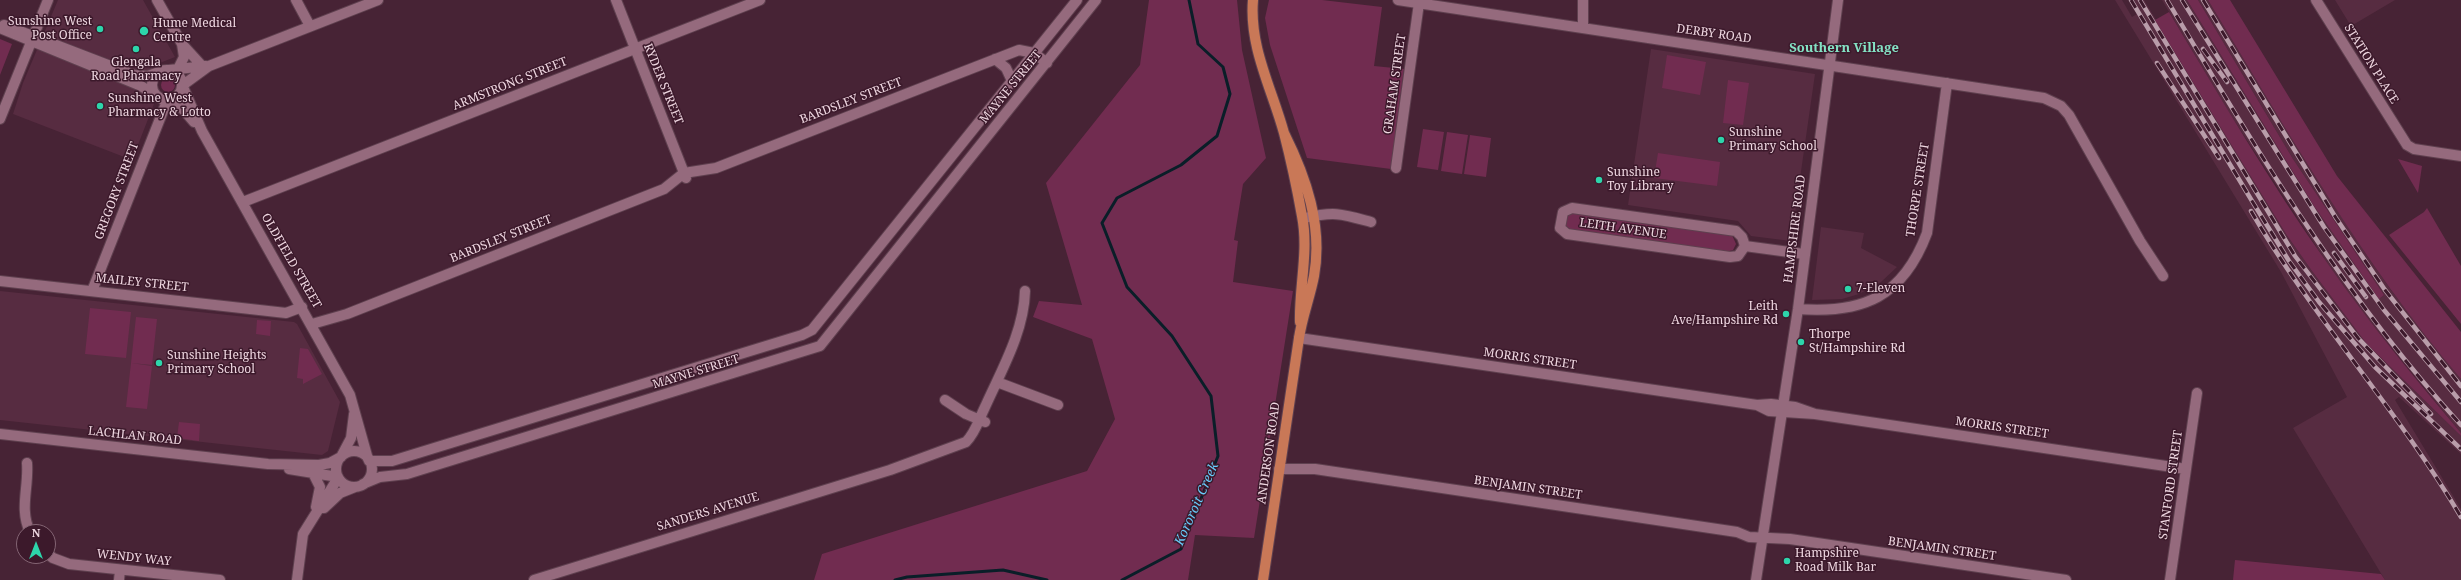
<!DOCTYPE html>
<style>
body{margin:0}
#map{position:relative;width:2461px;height:580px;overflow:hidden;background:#472335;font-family:"Noto Serif",serif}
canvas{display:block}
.north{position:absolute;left:16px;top:524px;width:40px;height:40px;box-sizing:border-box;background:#3c192b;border:1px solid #846574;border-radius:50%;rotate:0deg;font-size:11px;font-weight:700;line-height:16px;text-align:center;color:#efd7e1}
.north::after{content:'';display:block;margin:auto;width:14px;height:18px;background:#2dd5ab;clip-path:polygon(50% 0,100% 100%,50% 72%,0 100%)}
</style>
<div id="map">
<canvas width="2461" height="580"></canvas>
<div class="north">N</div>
</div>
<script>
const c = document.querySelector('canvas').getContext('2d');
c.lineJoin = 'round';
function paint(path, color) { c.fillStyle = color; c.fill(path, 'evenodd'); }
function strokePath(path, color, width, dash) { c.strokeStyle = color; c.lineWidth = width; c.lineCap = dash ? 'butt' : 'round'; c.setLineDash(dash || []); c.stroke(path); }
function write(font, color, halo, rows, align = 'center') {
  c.font = font + ' "Noto Serif",serif'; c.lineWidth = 3; c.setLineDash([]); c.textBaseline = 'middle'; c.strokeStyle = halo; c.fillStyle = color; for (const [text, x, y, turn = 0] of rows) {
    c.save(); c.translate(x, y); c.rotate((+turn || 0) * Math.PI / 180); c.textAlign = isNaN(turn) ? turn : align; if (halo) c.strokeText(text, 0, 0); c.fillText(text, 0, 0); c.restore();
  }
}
paint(new Path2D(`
 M58,0H143L175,57L152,66L154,70L149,88L154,104L132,160L13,114L23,83Z
 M2115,0H2122L2132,17L2137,14L2129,0H2144L2286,234L2312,271L2366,343L2461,436V454L2399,397L2395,400L2461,509V580H2385L2293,428L2347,397L2281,272Z
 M2162,0H2187L2314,206L2380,298L2384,295L2293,159L2198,0H2208L2317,179L2368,257L2391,290L2461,379V433L2362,312L2327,263L2228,111Z
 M2335,0H2395L2351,26Z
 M1651,49L1815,74L1791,241L1751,236L1738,221L1628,205Z
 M1821,227L1864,233L1861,248L1897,267L1881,282L1859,294L1842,299L1812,300Z
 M0,291L294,322L297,324L340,402L328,451L322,455L0,420Z`), '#572c41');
paint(new Path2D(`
 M1149,0H1237L1242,50L1266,158L1243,184L1234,240L1238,241L1233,282L1293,291L1254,538L1195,535L1188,580H814L822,554L1087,471L1115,419L1092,339L1033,317L1039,301L1082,305L1046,183L1140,65Z
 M1269,0H1322L1382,7L1374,66L1404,69L1391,169L1307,158L1270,45L1265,18Z
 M2187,0H2198L2293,159L2384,295L2379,299L2314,206Z
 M2208,0H2230L2337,176L2461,332V379C2362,263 2287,130 2208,0Z
 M2169,12C2220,97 2270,183 2328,264C2369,323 2415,378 2461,433V436L2366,343L2312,271L2286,234L2155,20Z
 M0,39L12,44L0,75Z
 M1667,55L1706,62L1700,95L1662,88Z
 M161 85a7 7 0 1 1 14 0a7 7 0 1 1-14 0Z
 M1728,80L1749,83L1743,125L1723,123Z
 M1423,129L1444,132L1438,170L1417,167Z
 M1447,132L1468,135L1462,174L1441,171Z
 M1470,135L1491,138L1486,177L1464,174Z
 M1658,153L1720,162L1717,186L1654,178Z
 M2398,159L2422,166L2418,193Z
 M2427,208L2461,266V324L2389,235L2424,212Z
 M1570,212L1732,235L1736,244L1733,250L1726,252L1570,229L1565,225L1564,219Z
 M90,308L131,312L126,358L85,354Z
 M136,317L157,319L152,365L131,363Z
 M257,320L271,321L270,336L256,334Z
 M300,348L308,349L322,374L303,384V379L297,378Z
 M131,363L152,366L147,409L126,407Z
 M179,422L200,424L199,441L177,438Z
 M2235,560L2381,574L2385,580H2233Z`), '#712c50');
strokePath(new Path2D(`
 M895,580L907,577L1003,570L1047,580
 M1122,580L1181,549L1218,456L1211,396L1172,336L1127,287L1102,223L1117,198L1181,165L1217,136L1230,94L1223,67L1198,44L1189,0`), '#0a1e28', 3);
const minor = new Path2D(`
 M157,0L182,44L203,67
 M296,0L310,26
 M616,0L686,178
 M1398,0L2044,98L2061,106L2069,115L2140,241L2163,276
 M2316,0L2407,145L2414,149L2461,156
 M4,25L134,75L148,76L159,72
 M1583,27V0
 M0,28L141,86L155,95
 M995,59L1006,68L1012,81
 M178,69L184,57L182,44
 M152 85a15 15 0 1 1 30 0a15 15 0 1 1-30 0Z
 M169,70L206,66
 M183,85L209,66L378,0
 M183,87L202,131L350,395L368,459
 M168,100L182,108L194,122
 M0,119L48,0
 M1396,168L1419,3
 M243,202L760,0
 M1572,208L1736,231L1742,237L1745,246L1738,256L1730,257L1567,234L1560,228L1563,212Z
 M1305,218C1335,211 1342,214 1371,222
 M1745,246L1804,254
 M0,281L286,313L302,307
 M92,291L167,101
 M1798,309C1863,314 1903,297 1927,233L1947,83
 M312,324L347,314L664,189L684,173L716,168L1019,50L1034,53L1047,63
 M1299,338L1757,405L1771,404L1795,407L1815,414
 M997,382L1058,405
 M945,400L966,414L985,422
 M1757,405L1769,411L1815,414L2186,469
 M0,434L268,464L319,465L330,463L341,457
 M336 469a18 18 0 1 1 36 0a18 18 0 1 1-36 0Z
 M342,455L351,438L354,414
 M369,461H392L802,335L812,330L1077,0
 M27,463C29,487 19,509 30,532
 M289,469L338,477
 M1279,469H1315L1737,532L1749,537L1790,539L2066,580
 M314,475L320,487L316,507
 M363,484L380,477L407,474L820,346L1096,0
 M324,508L340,493L355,487
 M48,554L53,558L69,564L220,580
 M119,580L120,570
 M297,580L303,534L338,478
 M534,580L890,470L966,442C976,432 979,419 985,407C1001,371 1024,332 1025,291
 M1756,580L1798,309L1838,0
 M2170,580L2197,393`);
const major = new Path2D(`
 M1253,0C1249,47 1272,89 1284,133C1291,160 1297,188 1302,216C1309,251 1299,287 1300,322
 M1263,580L1299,338C1302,317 1310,297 1314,276C1323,226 1306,177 1284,133`);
strokePath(minor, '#5f404f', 12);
strokePath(major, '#5f404f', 12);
strokePath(minor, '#956a7d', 10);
strokePath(major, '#c97857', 10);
const rail = new Path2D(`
 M2131,0L2252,201L2289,261L2319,302L2375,367L2461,449
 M2140,0L2295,256L2358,338L2431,414
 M2167,0C2255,147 2344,298 2461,425
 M2182,0L2324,227L2384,310L2461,402
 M2203,0L2336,218L2385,290L2461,386
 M2203,49L2227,82
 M2157,63L2219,158
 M2251,211C2313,318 2398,410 2461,517
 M2334,253L2366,297`);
strokePath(rail, '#b99daa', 4.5);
strokePath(rail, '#3c192b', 3, [9]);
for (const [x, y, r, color] of [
 [100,29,4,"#2dd5ab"],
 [144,31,5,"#2dd5ab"],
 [136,49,4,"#2dd5ab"],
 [100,106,4,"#2dd5ab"],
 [1721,140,4,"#2dd5ab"],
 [1599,180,4,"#2dd5ab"],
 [1848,289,4,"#2dd5ab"],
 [1786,314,4,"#2dd5ab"],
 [1801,342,4,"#2dd5ab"],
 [159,363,4,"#2dd5ab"],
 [1787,561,4,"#2dd5ab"]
]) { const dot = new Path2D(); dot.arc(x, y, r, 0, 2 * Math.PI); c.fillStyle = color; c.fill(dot); strokePath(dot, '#3c192b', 1.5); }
write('12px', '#efd7e1', '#3c192b', [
 ["Sunshine West",92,22,"right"],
 ["Post Office",92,36,"right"],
 ["Hume Medical",153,24],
 ["Centre",153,38],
 ["Glengala",136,63,"center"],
 ["Road Pharmacy",136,77,"center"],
 ["Sunshine West",108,99],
 ["Pharmacy & Lotto",108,113],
 ["Sunshine",1729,133],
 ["Primary School",1729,147],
 ["Sunshine",1607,173],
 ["Toy Library",1607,187],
 ["7-Eleven",1856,289],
 ["Leith",1778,307,"right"],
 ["Ave/Hampshire Rd",1778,321,"right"],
 ["Thorpe",1809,335],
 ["St/Hampshire Rd",1809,349],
 ["Sunshine Heights",167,356],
 ["Primary School",167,370],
 ["Hampshire",1795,554],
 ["Road Milk Bar",1795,568]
], 'left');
write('12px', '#efd7e1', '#3c192b', [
 ["DERBY ROAD",1714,34,8],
 ["STATION PLACE",2371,64,58],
 ["ARMSTRONG STREET",510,84,-22],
 ["RYDER STREET",663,84,68],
 ["GRAHAM STREET",1395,84,-82],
 ["MAYNE STREET",1011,87,-51],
 ["BARDSLEY STREET",851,101,-21],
 ["THORPE STREET",1918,190,-81],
 ["GREGORY STREET",117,191,-69],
 ["LEITH AVENUE",1623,229,8],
 ["HAMPSHIRE ROAD",1795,229,-83],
 ["BARDSLEY STREET",501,239,-22],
 ["OLDFIELD STREET",291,261,60],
 ["MAILEY STREET",142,283,6],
 ["MORRIS STREET",1530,359,8],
 ["MAYNE STREET",696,372,-17],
 ["MORRIS STREET",2002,428,8],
 ["LACHLAN ROAD",135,436,6],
 ["ANDERSON ROAD",1269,453,-82],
 ["STANFORD STREET",2171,485,-82],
 ["BENJAMIN STREET",1528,488,8],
 ["SANDERS AVENUE",708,512,-17],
 ["BENJAMIN STREET",1942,549,8],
 ["WENDY WAY",134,558,6]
]);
write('bold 13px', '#84e2c4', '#3c192b', [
 ["Southern Village",1844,48]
]);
write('italic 13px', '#68cbfa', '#3c192b', [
 ["Kororoit Creek",1197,504,-66]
]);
</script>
